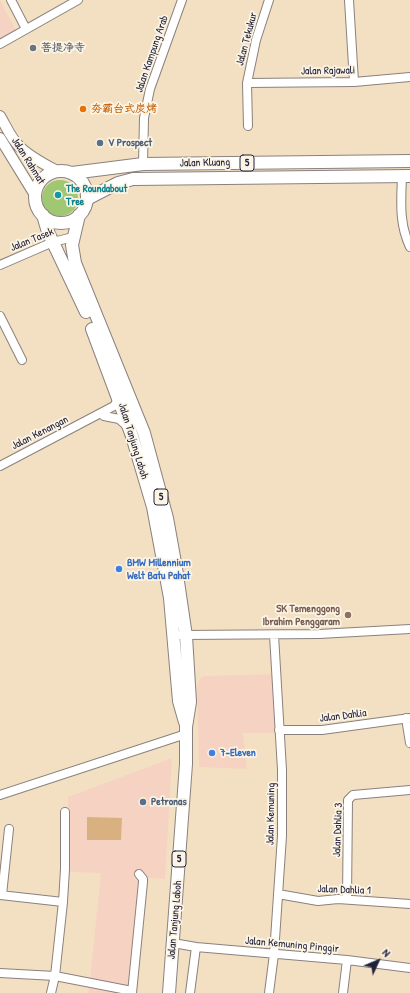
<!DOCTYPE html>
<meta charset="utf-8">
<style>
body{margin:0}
#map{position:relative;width:410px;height:993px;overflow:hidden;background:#f3e0c2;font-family:"Patrick Hand",sans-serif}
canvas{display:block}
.north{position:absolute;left:358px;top:941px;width:40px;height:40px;-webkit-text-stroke:3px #fcf5e5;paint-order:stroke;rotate:46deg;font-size:11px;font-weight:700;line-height:16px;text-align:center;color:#22223b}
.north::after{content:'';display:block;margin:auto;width:14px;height:18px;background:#22223b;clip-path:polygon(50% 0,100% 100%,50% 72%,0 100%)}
</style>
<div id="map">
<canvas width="410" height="993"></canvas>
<div class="north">N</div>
</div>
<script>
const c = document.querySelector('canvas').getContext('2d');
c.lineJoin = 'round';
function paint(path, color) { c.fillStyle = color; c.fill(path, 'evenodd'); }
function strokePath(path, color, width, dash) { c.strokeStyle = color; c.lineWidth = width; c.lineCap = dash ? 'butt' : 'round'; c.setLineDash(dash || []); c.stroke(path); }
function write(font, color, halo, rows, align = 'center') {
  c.font = font + ' "Patrick Hand","LXGW WenKai TC",sans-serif'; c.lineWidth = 3.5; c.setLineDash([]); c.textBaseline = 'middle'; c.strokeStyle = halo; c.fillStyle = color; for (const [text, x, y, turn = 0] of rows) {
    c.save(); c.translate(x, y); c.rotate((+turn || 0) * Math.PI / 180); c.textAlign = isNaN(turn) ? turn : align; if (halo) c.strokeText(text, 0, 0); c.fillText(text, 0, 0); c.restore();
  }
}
paint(new Path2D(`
 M0,0L16,31L0,40Z
 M279,674L282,733H243L247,769L199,767L197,687L200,679L203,676Z
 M172,758L165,879L147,878L134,993H88L90,980L101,873L68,872V797Z`), '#f6d2c3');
paint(new Path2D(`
 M42 198a18 18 0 1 1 36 0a18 18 0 1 1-36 0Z`), '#a0c772');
paint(new Path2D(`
 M87,817L122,818L121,840H87Z`), '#d9b181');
const minor = new Path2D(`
 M11,0L26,29
 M349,0L354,82
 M0,44L78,0
 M247,83L354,82L410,77
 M248,126L247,83L256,40L269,0
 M143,164L144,118L150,89L182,0
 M402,176C401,202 399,224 410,247
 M0,265L53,242L73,237
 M0,316L22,360
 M104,416L119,419L128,427
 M0,466L114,406L119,398
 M181,635L319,634L410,629
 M406,718L410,743
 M279,730H322L410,718
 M0,795L186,734
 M278,894L318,901L338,899L410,904
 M0,895L63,902
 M2,895L9,829
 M347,899L348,800L353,795L410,790
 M173,943L196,947L347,960L410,968
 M0,973L55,976L132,991
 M51,993L55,976L63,902L65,869V812
 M132,993L143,882V879L139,874
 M190,993L196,947
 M269,993L274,954L282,836V770L274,635
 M343,993L347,960`);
const major = new Path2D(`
 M0,116C6,126 11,139 20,147C30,157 44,164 57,171
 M0,138L35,195`);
const highway = new Path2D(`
 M35 197a26 26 0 1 1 52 0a26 26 0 1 1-52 0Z
 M72,173L143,164L410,161
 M87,199L118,183L133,179L410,176
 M43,215L48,232L86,312
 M79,215L72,245L75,263L144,433L167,518L176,568L186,636L190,702L186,727V764L169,993
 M92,329L132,436L153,507L170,598L179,701L185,722`);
strokePath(minor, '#8a817e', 10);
strokePath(major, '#8a817e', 12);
strokePath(highway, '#8a817e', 14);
strokePath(minor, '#fff', 8);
strokePath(major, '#fff', 10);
strokePath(highway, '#fff', 12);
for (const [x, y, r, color] of [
 [33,48,4,"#6b7280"],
 [83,109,4,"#e8710a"],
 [100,143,4,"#5c6f8a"],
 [58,195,4,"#0f9aa8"],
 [119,569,4,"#3f7fe0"],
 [348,615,4,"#8d6e63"],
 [212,753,4,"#3f7fe0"],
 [143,802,4,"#5c6f8a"]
]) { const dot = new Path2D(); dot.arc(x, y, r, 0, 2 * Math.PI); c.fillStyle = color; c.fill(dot); strokePath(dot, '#fcf5e5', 1.5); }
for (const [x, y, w] of [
 [247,163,14],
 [161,497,14],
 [179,859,14]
]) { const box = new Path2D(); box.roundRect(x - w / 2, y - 8, w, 16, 3); c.fillStyle = '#fcf5e5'; c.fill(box); strokePath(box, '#22223b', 1); }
write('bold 10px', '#22223b', null, [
 ["5",247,163],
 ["5",161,497],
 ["5",179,859]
]);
write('11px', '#22223b', '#fcf5e5', [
 ["Jalan Tekukur",247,39,-75],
 ["Jalan Kampung Arab",152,54,-71],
 ["Jalan Rajawali",328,71,-1],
 ["Jalan Rahmat",28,161,58],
 ["Jalan Kluang",205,163,-1],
 ["Jalan Tasek",32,240,-22],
 ["Jalan Kenangan",40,433,-27],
 ["Jalan Tanjung Laboh",133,441,73],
 ["Jalan Dahlia",343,716,-7],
 ["Jalan Kemuning",271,814,-89],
 ["Jalan Dahlia 3",338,830,-88],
 ["Jalan Dahlia 1",344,890,2],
 ["Jalan Tanjung Laboh",175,920,-85],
 ["Jalan Kemuning Pinggir",292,945,5]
]);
write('bold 11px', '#5b616d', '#fcf5e5', [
 ["菩提净寺",41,48]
], 'left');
write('bold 11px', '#c56008', '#fcf5e5', [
 ["夯霸台式炭烤",91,109]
], 'left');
write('bold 11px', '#4e5e75', '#fcf5e5', [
 ["V Prospect",108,143],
 ["Petronas",151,802]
], 'left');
write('bold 11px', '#0d838f', '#fcf5e5', [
 ["The Roundabout",66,189],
 ["Tree",66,202]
], 'left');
write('bold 11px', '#366cbe', '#fcf5e5', [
 ["BMW Millennium",127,563],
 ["Welt Batu Pahat",127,576],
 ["7-Eleven",220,753]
], 'left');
write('bold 11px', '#785e54', '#fcf5e5', [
 ["SK Temenggong",340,609],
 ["Ibrahim Penggaram",340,622]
], 'right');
</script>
